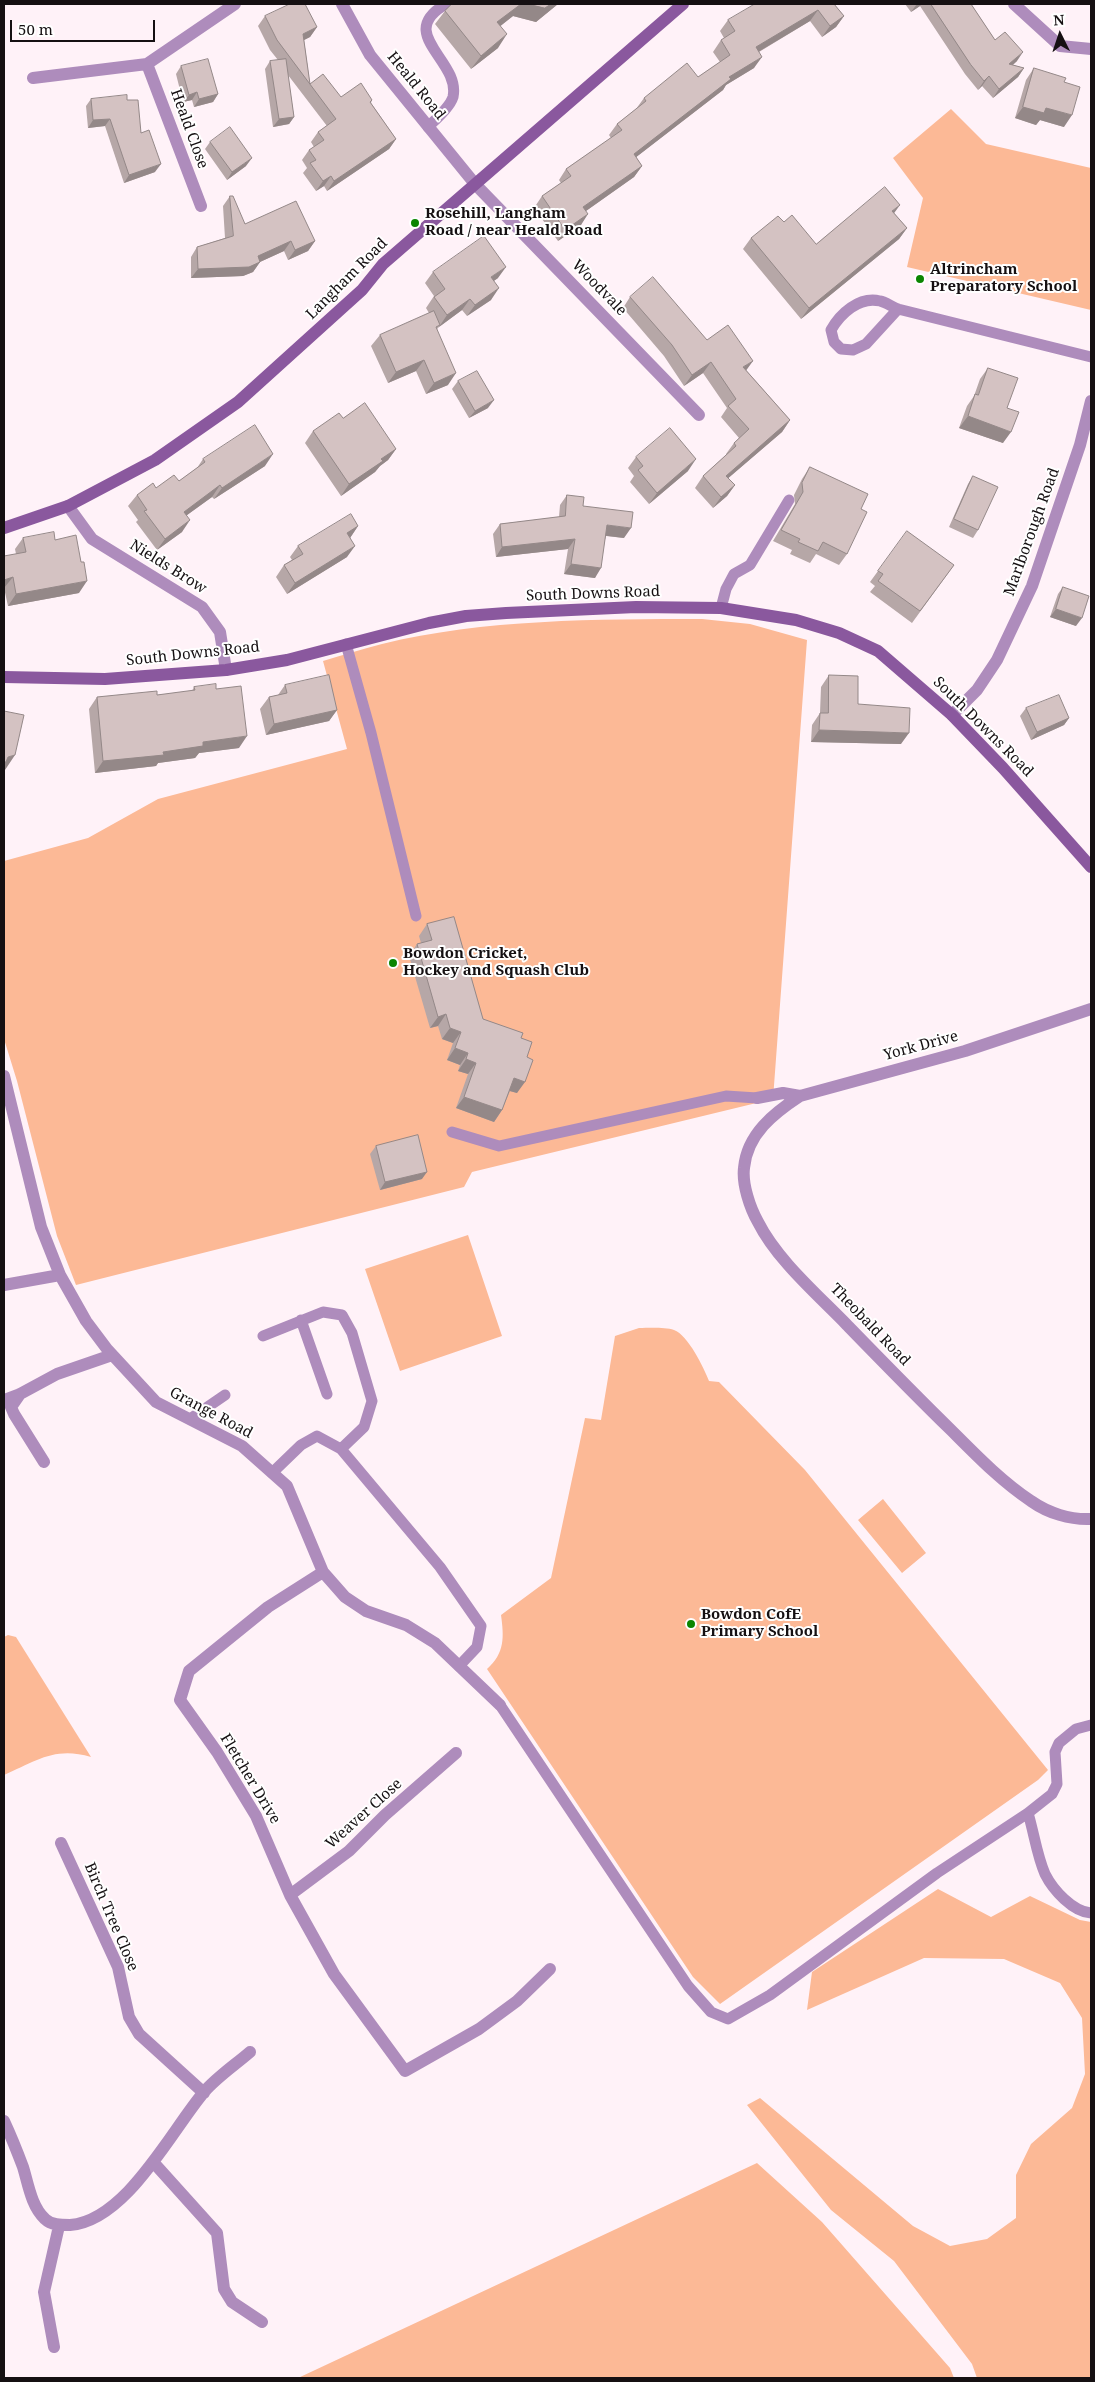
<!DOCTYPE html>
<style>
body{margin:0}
#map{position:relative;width:1095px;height:2382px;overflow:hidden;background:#fff2f8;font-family:"Noto Serif",serif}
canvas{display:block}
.frame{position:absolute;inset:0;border:5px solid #151012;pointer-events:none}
.north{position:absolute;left:1035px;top:10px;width:50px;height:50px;-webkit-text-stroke:4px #fff;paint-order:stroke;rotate:356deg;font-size:14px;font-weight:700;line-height:20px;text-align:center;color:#151012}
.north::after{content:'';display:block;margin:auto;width:18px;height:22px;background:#151012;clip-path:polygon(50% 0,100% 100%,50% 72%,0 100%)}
.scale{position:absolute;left:10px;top:20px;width:145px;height:22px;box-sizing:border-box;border:2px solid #151012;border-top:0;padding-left:6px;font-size:15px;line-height:18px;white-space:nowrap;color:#151012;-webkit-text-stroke:4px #fff;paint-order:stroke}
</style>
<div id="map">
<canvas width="1095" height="2382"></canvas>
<div class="frame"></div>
<div class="north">N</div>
<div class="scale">50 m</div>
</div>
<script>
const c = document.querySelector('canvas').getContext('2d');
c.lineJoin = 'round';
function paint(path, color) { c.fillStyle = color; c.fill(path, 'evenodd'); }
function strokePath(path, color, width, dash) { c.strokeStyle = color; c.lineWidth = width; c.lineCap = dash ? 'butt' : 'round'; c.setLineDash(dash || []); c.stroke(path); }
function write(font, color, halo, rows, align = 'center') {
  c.font = font + ' "Noto Serif",serif'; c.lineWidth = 4; c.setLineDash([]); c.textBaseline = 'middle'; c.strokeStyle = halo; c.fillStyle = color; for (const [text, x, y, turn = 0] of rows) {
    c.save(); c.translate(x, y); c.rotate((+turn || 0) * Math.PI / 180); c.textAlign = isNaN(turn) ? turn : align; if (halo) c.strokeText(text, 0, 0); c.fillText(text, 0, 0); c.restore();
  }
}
paint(new Path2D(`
 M951,109L986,144L1091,168V310L907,267L923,198L893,158Z
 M702,619L750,624L807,640L773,1099L472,1172L464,1187L76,1285L57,1236L17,1081L4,1039V861L88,838L158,799L347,749L323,661C343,655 362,649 382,644C483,619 598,619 702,619Z
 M468,1235L502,1336L400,1371L365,1269Z
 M639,1328C649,1328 665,1327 674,1330C688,1335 704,1368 709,1381L719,1382L805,1470L1048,1770L1038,1780L720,2004L693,1977L487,1669C505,1653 504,1637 501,1615L551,1578L585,1418L601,1420L615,1336Z
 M883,1499L926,1553L902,1573L858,1520Z
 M8,1635L16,1637L91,1757C55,1746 36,1761 4,1775V1637Z
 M938,1889L991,1917L1030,1896L1080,1920L1091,1922V2378H977L972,2364L894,2261L831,2210L747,2105L760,2098L913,2226L950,2246L987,2239L1016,2218V2175L1031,2144L1072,2108L1085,2074L1082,2018L1060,1983L1004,1959L924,1958L807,2010L812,1972Z
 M757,2163L822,2222L950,2368L954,2378H298Z`), '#fcb996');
strokePath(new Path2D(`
 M428,127C436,119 450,107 453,97C461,60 394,34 446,4
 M898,309L866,344L853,350L841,349L834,342L831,330C840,314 859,296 880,301C886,302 892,307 898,309L1091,357
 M721,608L726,589L734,574L750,565L789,500
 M346,644L371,733L416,916
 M452,1132L499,1146L726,1096L757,1098
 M301,1320L327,1394
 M263,1336L323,1312L342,1315L352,1333L372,1401L364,1427L341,1449
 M190,1419L225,1395
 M272,1473L301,1445L317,1436L341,1449L440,1567L481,1626L477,1647L459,1666
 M500,1705L688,1986L711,2012L728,2019L770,1995L937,1873L1028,1813L1052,1794L1057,1784L1055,1752L1059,1743L1076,1729L1091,1725
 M1028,1813C1034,1833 1037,1856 1045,1874C1053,1890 1073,1912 1091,1913`), '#ae8cbc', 11);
strokePath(new Path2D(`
 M342,4L370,55L475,184L699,415
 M1014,4L1060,46L1091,49
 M147,64L201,206
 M33,78L147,64L235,4
 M68,506L92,539L202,607L220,632L226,670
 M952,715L977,690L997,660L1032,586L1080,445L1091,401
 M4,1076L41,1227L60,1275L86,1321L107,1349L156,1402L242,1446L287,1486L323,1572L345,1597L366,1611L406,1625L435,1643L500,1705
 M800,1096C774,1113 747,1134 744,1168C742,1184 750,1208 758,1222C777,1260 818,1295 847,1325C882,1361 916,1396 951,1430C976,1455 1001,1481 1031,1501C1048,1513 1070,1520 1091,1519
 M757,1098L783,1093L800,1096L965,1051L1091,1009
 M4,1285L60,1275
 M20,1394L11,1407L14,1414L44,1462
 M4,1400L20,1394L57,1374L112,1355
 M323,1572L268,1607L189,1671L180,1700L217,1752L256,1816L290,1895L334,1974L405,2071L479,2029L517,2001L550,1969
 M61,1843L118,1967L129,2017L139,2034L204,2093
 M290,1895L349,1851L385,1815L456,1753
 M4,2121C11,2136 17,2151 23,2167C28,2183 31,2206 45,2219C51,2225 61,2225 70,2225C126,2221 171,2131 204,2092C217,2077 235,2065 250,2052
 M154,2163L217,2233L224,2289L232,2302L262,2322
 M54,2347L44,2292L59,2226`), '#ae8cbc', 12);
strokePath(new Path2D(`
 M4,528L68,506L155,460L238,402L362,290L383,264L683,4
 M4,677L105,679L226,670L287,660L429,623L466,616L506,613L636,607L721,608L796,620L839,633L878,651L952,715L1003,768L1091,867`), '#8a589e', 12);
paint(new Path2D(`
 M452,4H558L536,22L513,16L500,26L498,48L471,69L435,24L445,11Z
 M834,4L844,16L836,27L822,37L810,21L759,52L754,68L726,85L723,90L636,157L642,166L634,177L586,211L581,225L558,241L534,208L542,196L561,183L559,180L566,169L611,138L609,135L617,124L636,109L644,98L698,77L720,62L713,52L721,40L724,38L720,31L728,20Z
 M905,4H971L995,40L1017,61L1013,65L1024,68L1018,77L993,98L982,86L978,90L965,74L920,6L911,12Z
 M265,16L317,27L310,37L304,40L310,84L341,97L372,100L371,103L396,139L389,149L327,191L324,186L316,191L303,173L307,168L302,160L309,150L314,147L311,142L318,132L327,126L288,75L294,117L289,124L273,127L265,69L270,61L278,60L270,50L258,26Z
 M181,66L218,94L213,102L194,107L192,100L183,102L176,74Z
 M1034,68L1064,82V127L1040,120L1036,125L1015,118L1026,80Z
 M91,99L127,100L141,133L155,172L124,183L105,126L88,128L86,106Z
 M210,142L246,166L227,180L205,149Z
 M230,196L245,224L315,241L308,251L288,260L284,251L260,262L253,272L243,276L191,278V257L197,247L225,238L223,206Z
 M894,213L907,228L899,239L801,319L743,249L751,238L784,222L816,244Z
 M433,272L498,278L494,281L491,300L467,316L462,310L439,327L437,329L448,385L426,394L416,371L388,383L371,346L380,335L429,313L426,308L434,296L425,283Z
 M630,297L707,340L746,370L790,420L782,432L728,478L735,485L727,496L713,508L695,488L703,476L726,455V454L734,443L739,438L721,417L727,408L703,373L684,386L664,356L623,308Z
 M988,368L1007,408L1003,443L959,428L967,406L974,396L980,379Z
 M458,381L488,408L469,418L452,389Z
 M343,418L396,449L388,460L380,466L375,472L341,496L305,443L313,431Z
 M636,457L688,471L649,504L630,482L634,476L628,468Z
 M203,459L265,466L214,499L212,497L187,515L182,532L157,550L136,522L138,520L128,506L137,495L179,481L197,468Z
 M810,467L861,509L847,554L839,565L816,554L810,563L790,554L792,550L773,541L795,504L794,495L802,479Z
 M973,476L978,530L973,538L949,527L968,484Z
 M567,495L583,506L624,538L606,536L595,578L564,574L568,549L496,557L493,534L500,524L559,517L560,505Z
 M358,526L350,538L347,557L287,594L276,577L284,565L292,560L290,557L298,546Z
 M23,538L55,540L79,593L8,606L4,588L16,554L15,549Z
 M954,565L912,623L870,592L875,586L870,582L878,571Z
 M1063,587L1076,626L1050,617L1058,594Z
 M829,675L858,704L901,744L811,742L812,725L820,713L821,687Z
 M285,685L337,710L329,721L266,735L260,709L269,697L278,695Z
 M194,687L216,689L239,748L199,753L195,758L158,763L156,766L95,773L89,709L97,697L157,695L192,691Z
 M1026,708L1069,718L1064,725L1031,740L1020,716Z
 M427,924L483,1019L521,1038L527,1057L517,1093L510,1091L502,1110L494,1122L456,1108L468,1074L458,1071L460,1065L447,1060L453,1043L442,1039L438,1026L430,1028L409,956L417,944L421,943L419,936Z
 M376,1146L422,1179L380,1190L370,1154Z`), '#b6a7a7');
paint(new Path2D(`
 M521,4H558L536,22L513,16L488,36L497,22Z
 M917,4H922L920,6L911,12Z
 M818,10L810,21L748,58L756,47Z
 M844,16L836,27L822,37L830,26Z
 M317,27L310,37L296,44L303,34Z
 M507,34L498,48L471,69L481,56Z
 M1023,52L1017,61L1003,73L1009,64Z
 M762,57L754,68L726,85L723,90L626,165L634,154L729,77Z
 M1024,68L1018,77L993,98L999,89Z
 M989,76L982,86L978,90L984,81Z
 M197,92L192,100L183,102L189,95Z
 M218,94L213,102L194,107L199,99Z
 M1023,107L1046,108L1072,115L1064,127L1040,120L1036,125L1015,118Z
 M294,117L289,124L273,127L279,119Z
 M110,119L105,126L88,128L93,120Z
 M396,139L389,149L327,191L334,181Z
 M252,158L246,166L227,180L232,172Z
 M161,164L155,172L124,183L129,175Z
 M642,166L634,177L576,218L583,207Z
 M331,176L324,186L316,191L323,181Z
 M900,205L892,216V211Z
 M588,214L581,225L558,241L565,230Z
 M907,228L899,239L801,319L809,308Z
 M291,241L284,251L251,266L258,256Z
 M315,241L308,251L288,260L295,250Z
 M260,262L253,272L243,276L191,278L198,269Z
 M506,267L498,278L483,288L491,277Z
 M499,288L491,300L467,316L475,305Z
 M470,299L462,310L439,327L447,315Z
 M424,360L416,371L388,383L396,372Z
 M753,361L745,372L743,367Z
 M711,362L703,373L684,386L692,375Z
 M456,373L448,385L426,394L434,383Z
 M494,400L488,408L469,418L475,411Z
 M968,416L1011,432L1003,443L959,428Z
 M790,420L782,432L718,487L726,476Z
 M396,449L388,460L380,466L375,472L341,496L349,484L381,459Z
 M273,454L265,466L214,499L222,488Z
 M696,459L688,471L649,504L657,493Z
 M220,485L212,497L176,523L184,512Z
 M735,485L727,496L713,508L721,497Z
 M190,520L182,532L157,550L165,539Z
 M607,525L631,528L624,538L600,535Z
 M358,526L350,538L347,533Z
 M575,539L568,549L496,557L502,547Z
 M355,546L347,557L287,594L295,583Z
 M571,564L601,568L595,578L564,574Z
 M13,577L4,588V589V580Z
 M87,581L79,593L8,606L16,594Z
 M1056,609L1082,618L1076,626L1050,617Z
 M337,710L329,721L266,735L274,724Z
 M1069,718L1064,725L1031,740L1037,732Z
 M819,730L909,733L901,744L811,742Z
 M247,736L239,748L199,753L195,758L158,763L156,766L95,773L103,761L163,752L203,742Z
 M15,755L5,770H4V762L8,757Z
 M446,1014L438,1026L430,1028L438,1017Z
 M450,1028L461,1032L453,1043L442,1039Z
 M455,1048L468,1053L460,1065L447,1060Z
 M466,1059L476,1063L468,1074L458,1071Z
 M514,1078L525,1082L517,1093L506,1090Z
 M464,1097L502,1110L494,1122L456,1108Z
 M427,1172L422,1179L380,1190L385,1182Z`), '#948888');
const building = new Path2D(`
 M290,4H305L317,27L303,34L310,84L323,74L341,97L361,83L372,100L370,102L396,139L334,181L331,176L323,181L310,163L316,160L309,150L324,140L318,132L336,119L277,40L265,16Z
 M452,4H521L497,22L507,34L481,56L445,11Z
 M528,4H551L545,8Z
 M755,4H834L844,16L830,26L818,10L756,47L762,57L729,77L731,79L634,154L642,166L583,207L588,214L565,230L542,196L571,176L566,169L622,130L617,124L646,101L644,98L687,63L698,77L730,55L721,40L735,31L728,20Z
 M931,4H971L995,40L1005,32L1023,52L1009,64L1024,68L999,89L989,76L984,81L971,65Z
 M208,59L218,94L199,99L197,92L189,95L181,66Z
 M286,59L294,117L279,119L270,61Z
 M1034,68L1066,78L1064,82L1080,87L1072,115L1046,108L1044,113L1023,107Z
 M127,95V100H138L141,133L149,130L161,164L129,175L110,119L93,120L91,99Z
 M230,127L252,158L232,172L210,142Z
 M885,187L900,205L892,211L907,228L809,308L751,238L778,216L784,222L792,215L816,244Z
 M230,196H233L245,224L296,201L315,241L295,250L291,241L258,256L260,262L249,267L198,269L197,247L233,236Z
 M484,236L506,267L491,277L499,288L475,305L470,299L447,315L434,297L445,289L433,272Z
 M653,277L707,340L728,325L753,361L743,367L790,420L726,476L735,485L721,497L703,476L736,446L734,443L749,429L728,406L736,399L711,362L692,375L672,345L630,297Z
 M434,311L440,325L436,327L456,373L434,383L424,360L396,372L380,335Z
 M988,368L1018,378L1007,408L1019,412L1011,432L968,416L975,394L978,395Z
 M477,371L494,400L475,411L458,381Z
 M365,403L396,449L381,459L383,461L349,484L313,431L339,413L343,418Z
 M255,425L273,454L222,488L220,485L184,512L190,520L165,539L144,511L147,510L137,495L153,483L156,488L174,475L179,481L205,462L203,459Z
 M670,428L696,459L657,493L638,470L643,466L636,457Z
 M810,467L868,494L861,509L867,512L847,554L823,542L818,551L798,542L800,539L781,530L803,492L802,483Z
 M973,476L998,487L978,530L954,519Z
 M567,495L584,497L583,506L633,512L631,528L607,525L601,568L571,564L575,539L502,547L500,524L565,516Z
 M351,514L358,526L347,533L355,546L295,583L284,565L303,554L298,546Z
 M907,531L954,565L920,611L878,581L883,574L878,571Z
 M54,532L55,540L76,535L81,562H84L87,581L16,594L13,577L4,580V556L26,552L23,538Z
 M1063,587L1089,596L1082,618L1056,609Z
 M329,675L337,710L274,724L269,697L287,693L285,685Z
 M829,675L858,676V704L910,708L909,733L819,730L820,713H828Z
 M216,684V689L241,686L247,736L203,742V746L163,752L164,755L103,761L97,697L157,691V695L195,690L194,687Z
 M1059,695L1069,718L1037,732L1026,708Z
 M4,711L24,715L15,755L8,757L6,762H4Z
 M454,917L483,1019L523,1033L521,1038L532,1042L527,1057L533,1060L525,1082L514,1078L502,1110L464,1097L476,1063L466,1059L468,1053L455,1048L461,1032L450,1028L446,1014L438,1017L417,944L432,940L427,924Z
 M418,1135L427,1172L385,1182L376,1146Z`);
paint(building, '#d4c2c2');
strokePath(building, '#948888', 1);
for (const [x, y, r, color] of [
 [415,223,5,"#0b8501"],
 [920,279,5,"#0b8501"],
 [393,963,5,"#0b8501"],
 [691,1624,5,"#0b8501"]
]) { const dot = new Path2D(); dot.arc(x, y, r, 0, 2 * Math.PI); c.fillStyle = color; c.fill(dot); strokePath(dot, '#fff', 2); }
write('15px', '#151012', '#fff', [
 ["Heald Road",416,86,51],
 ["Heald Close",189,129,70],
 ["Langham Road",347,279,-45],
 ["Woodvale",599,288,46],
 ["Marlborough Road",1032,532,-70],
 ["Nields Brow",168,567,32],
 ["South Downs Road",593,594,-2],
 ["South Downs Road",193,654,-6],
 ["South Downs Road",983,727,45],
 ["York Drive",921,1046,-15],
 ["Theobald Road",870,1325,46],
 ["Grange Road",211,1413,28],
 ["Fletcher Drive",250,1779,59],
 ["Weaver Close",364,1814,-42],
 ["Birch Tree Close",111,1917,67]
]);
write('bold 15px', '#151012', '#fff', [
 ["Rosehill, Langham",425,214],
 ["Road / near Heald Road",425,231],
 ["Altrincham",930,270],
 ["Preparatory School",930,287],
 ["Bowdon Cricket,",403,954],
 ["Hockey and Squash Club",403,971],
 ["Bowdon CofE",701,1615],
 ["Primary School",701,1632]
], 'left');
</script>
